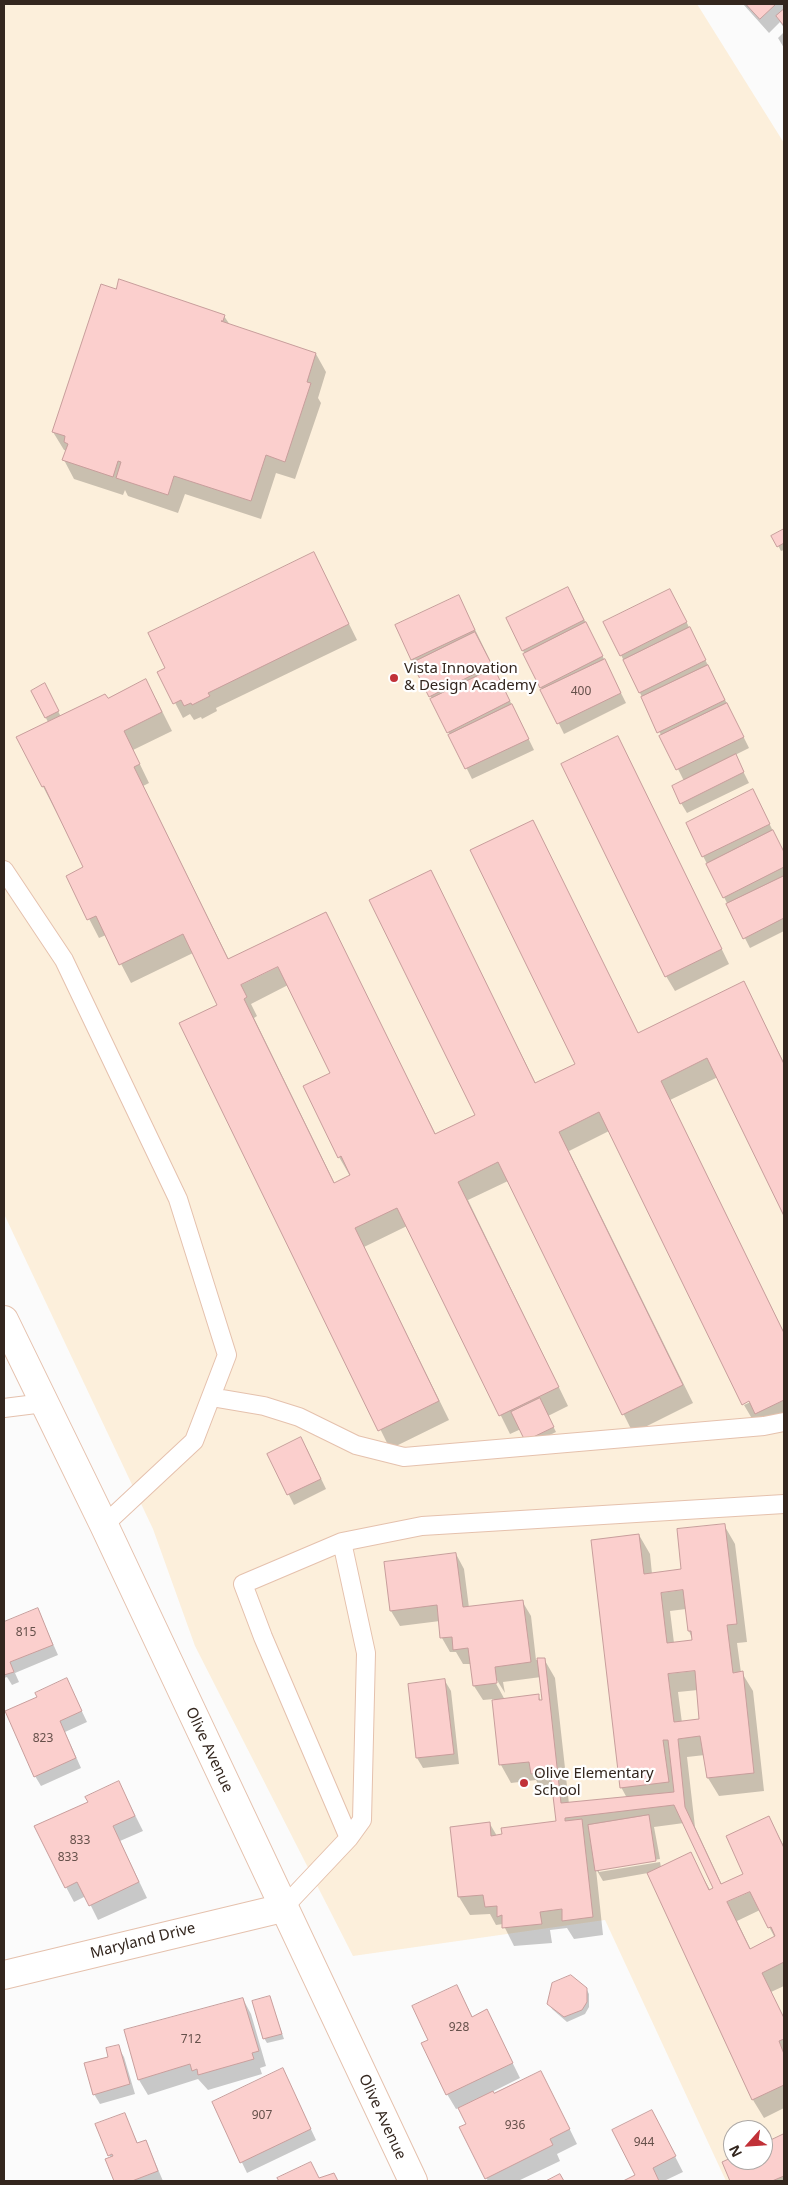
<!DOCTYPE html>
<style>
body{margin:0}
#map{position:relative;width:788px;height:2185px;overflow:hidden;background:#fbfbfb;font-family:"Noto Sans",sans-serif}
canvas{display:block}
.frame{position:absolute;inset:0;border:5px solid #33261e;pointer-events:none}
.north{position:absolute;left:723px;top:2120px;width:50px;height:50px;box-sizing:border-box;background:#fff;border:1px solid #ada8a5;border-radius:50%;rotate:244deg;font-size:14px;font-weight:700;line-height:20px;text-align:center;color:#33261e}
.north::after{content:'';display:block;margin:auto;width:18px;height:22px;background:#c13138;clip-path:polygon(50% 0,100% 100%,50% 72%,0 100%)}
</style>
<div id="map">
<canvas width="788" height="2185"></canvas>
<div class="frame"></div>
<div class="north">N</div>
</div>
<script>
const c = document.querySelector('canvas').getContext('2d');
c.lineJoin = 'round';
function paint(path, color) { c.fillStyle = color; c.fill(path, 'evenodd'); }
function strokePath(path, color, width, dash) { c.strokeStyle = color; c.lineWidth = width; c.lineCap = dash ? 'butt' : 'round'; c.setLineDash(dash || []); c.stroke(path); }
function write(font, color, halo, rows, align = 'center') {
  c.font = font + ' "Noto Sans",sans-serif'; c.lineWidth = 4.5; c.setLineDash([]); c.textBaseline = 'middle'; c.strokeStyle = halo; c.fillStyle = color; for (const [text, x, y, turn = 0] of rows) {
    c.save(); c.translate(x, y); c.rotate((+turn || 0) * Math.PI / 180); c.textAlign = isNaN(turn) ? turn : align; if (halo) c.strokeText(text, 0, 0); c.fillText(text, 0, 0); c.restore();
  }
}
paint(new Path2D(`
 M4,4H697L784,143V2181H726L605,1920L353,1956L195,1646L153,1529L4,1214ZM733,2130H763V2160H733Z`), '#fcefdb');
paint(new Path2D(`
 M743,4H784V28L780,22L769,33Z
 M784,32V48L778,38Z
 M224,316L230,325L316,354L326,372L318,398L321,403L295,479L276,473L261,519L185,494L178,513L128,496L125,490L123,495L74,479L64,460L67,451L64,450L53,432Z
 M784,531V550L781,551L773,536Z
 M314,553L357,640L216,708L217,711L202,719L201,717L194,720L190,714L183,718L159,672L167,668Z
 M574,599L626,703L564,734L507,618Z
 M676,601L749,748L735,755L749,783L687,813L681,803L684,781L621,655Z
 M464,607L534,750L472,779L412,659Z
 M45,685L61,717L108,699H156L172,731L133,750L149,783L143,786L229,960L325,913L436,1135L476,1115L430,871L536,1084L576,1064L532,821L638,1034L744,983L784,1063V1213L718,1077L670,1100L784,1333V1424L754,1422L744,1405L755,1400L609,1131L569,1151L693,1403L633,1433L508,1181L468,1200L568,1406L548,1416L556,1432L529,1445L521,1429L510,1434L407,1226L364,1247L449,1420L390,1449L181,1024L219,1005L193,953L131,983L106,935L99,938L67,876L85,868L18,738L48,722L32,691ZM288,985L332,1074L339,1157L350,1176L335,1184L254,1018L257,1016L251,1004Z
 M626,753L729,964L675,991L666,976Z
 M758,801L784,853V931L750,948L703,856Z
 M307,1449L326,1489L294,1505L269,1455Z
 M724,1525L735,1544L747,1642L737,1643L741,1673H742L753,1691L764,1791L719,1796L708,1778L705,1755L687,1757L695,1827L722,1885L745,1875L769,1818L784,1846V1986L771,1992L784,2018V2108L764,2118L753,2100L648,1873L603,1881L596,1869L603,1935L574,1939L567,1928L550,1930L552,1943L514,1946L503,1924L496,1925L490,1914L470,1915L459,1897L490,1824L497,1836L558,1823L554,1790L543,1793L536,1780L511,1783L501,1765L494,1699L483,1700L474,1686L471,1664H463L456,1652H450L442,1638L440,1621L400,1626L391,1611L456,1554L464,1569L469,1608L522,1601L531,1616L536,1660L544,1659L555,1678L569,1804L627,1798L621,1787L639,1535L650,1554L652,1574L682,1570ZM686,1609L689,1631L693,1641L674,1643L670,1611ZM495,1677L505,1693L503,1682L541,1677L543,1701H541L538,1695L505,1700L493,1678ZM698,1690L700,1720L682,1723L678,1692ZM684,1823L714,1888L710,1890L690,1854L661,1867L660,1862L599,1872V1869L660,1859L654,1827ZM760,1910L775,1938L751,1950L737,1921Z
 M38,1610L58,1655L15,1673L19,1682L12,1685L7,1677L4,1678V1623Z
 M67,1680L87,1722L65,1732L81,1768L41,1786L35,1776L38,1698Z
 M445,1681L451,1691L459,1764L423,1768L417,1758Z
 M119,1783L143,1831L120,1841L147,1898L98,1920L86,1896L74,1902L66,1887L90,1803Z
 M457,1986L473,2018L487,2011L520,2078L492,2092L493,2095L549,2087L577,2144L557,2154L560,2161L518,2181H488L461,2128L467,2125L459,2108L456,2109L447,2094L429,2041Z
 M586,1988L589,1994V2007L585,2014L567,2022L552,2009L549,2003Z
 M270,1998L284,2039L267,2043L264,2038Z
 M243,1999L251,2014L266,2066L260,2068L262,2074L208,2090L198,2079L148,2095L139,2080L125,2031Z
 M118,2047L124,2057L135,2094L100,2104L94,2094L110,2057Z
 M288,2080L316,2140L247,2173L213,2102Z
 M124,2114L138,2144L146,2141L163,2181H115L107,2160L111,2158L109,2155Z
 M660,2127L683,2172L664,2181H625L637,2176Z
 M784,2135V2181H732L723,2163L733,2159L763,2160V2145Z
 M333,2175L337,2181H280L279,2179L319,2180Z`), '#0003');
const building = new Path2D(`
 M746,4H776L760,19Z
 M784,9V26L776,16Z
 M119,279L225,315L223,321H221L316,353L307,382L311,383L285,462L266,455L251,501L174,476L168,495L116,478L121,462L118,461L113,477L62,460L68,444L64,442L65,436L52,432L101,284L116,289Z
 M784,529V543L777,547L771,536Z
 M314,552L349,624L208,693L210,696L192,705L191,703L184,706L181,700L173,704L157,672L165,668L148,633Z
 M568,587L584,620L522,651L506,618Z
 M670,589L687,622L620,656L603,622Z
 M459,595L475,630L411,660L395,625Z
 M586,622L603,656L540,688L523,654Z
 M690,627L706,660L639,693L623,660Z
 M475,632L492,665L429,697L412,663Z
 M605,659L621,693L557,724L540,690Z
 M708,665L725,700L657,733L641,697Z
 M494,668L510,701L447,733L430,699Z
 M146,679L162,712L124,731L140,764L134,767L228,959L326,912L435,1134L475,1115L369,900L431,870L535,1083L575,1064L470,850L533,820L638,1033L744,981L784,1064V1216L707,1058L661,1081L784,1333V1400L755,1414L749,1401L742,1405L599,1112L559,1132L683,1385L622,1415L498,1162L458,1182L559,1387L499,1416L397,1208L355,1228L439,1401L378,1431L179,1023L217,1005L183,934L119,965L96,916L87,920L66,876L83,867L44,786L42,787L16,737L105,694L108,698ZM278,967L330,1073L303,1086L338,1158L341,1156L350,1175L334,1183L244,999L247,997L241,985Z
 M45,683L59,711L45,718L31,691Z
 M727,703L744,737L676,770L659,736Z
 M512,704L529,739L465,769L448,735Z
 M618,736L722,949L665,977L561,764Z
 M736,754L744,772L680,804L672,786Z
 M753,789L770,824L702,857L686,823Z
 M773,830L784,852V867L723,898L706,864Z
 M784,876V918L743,939L726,904Z
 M540,1398L554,1427L525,1441L511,1412Z
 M301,1437L321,1479L287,1495L267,1454Z
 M725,1524L737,1624L727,1625L733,1673L743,1671L754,1773L707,1778L700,1736L678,1739L685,1807L721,1884L743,1874L726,1836L769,1816L784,1848V1962L762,1973L784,2018V2039L779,2041L784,2054V2085L752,2100L647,1873L691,1852L709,1890L713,1888L674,1805L565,1818V1821L582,1819L593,1917L562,1921V1909L540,1912L542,1924L502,1928V1915L497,1917V1906L485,1907L483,1895L458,1897L450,1827L490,1822L491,1836L502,1834L501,1828L556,1821L550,1771L531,1774L529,1762L499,1765L492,1700L539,1694V1700H542L537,1658H545L561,1803L674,1792L668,1740H663L669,1782L620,1788L591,1540L639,1534L644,1574L681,1569L677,1529ZM683,1590L688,1631H691L692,1640L667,1643L661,1593ZM695,1671L699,1719L674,1722L668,1674ZM750,1892L768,1928L771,1927L775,1936L750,1949L727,1902Z
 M456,1553L463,1607L523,1600L531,1662L495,1667L497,1683L473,1686L468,1648L453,1650L452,1637L440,1638L437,1605L390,1611L384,1562Z
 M38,1608L53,1645L10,1662L14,1672L4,1675V1622Z
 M67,1678L82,1711L60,1721L76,1758L34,1777L5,1711L37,1697L35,1693Z
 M445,1679L454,1754L416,1758L408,1684Z
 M119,1781L135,1816L113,1826L139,1882L89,1906L77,1882L65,1888L34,1826L88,1802L85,1797Z
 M649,1815L656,1861L595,1871L588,1825Z
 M571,1975L587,1988V2002L582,2010L564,2017L547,2004L552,1983Z
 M457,1985L472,2017L487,2009L513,2063L446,2095L421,2043L428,2040L412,2006Z
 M270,1996L282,2034L263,2039L252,2001Z
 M243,1998L259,2051L252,2053L254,2059L198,2075L197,2069L192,2071L190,2064L138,2080L124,2030Z
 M119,2045L130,2084L93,2095L84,2063L108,2057L106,2048Z
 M283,2068L311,2129L240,2163L212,2102Z
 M541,2071L570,2129L550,2139L553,2145L485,2179L459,2127L466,2124L458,2108L493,2091L494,2093Z
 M652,2110L676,2156L653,2168L659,2181H623L635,2175L612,2130Z
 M125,2113L137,2143L146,2140L158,2171L132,2181H114L105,2159L113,2156L112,2154L108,2156L95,2124Z
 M784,2134V2176L772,2181H730L722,2162L733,2157V2160H763V2144Z
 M311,2162L319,2178L334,2173L338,2181H279L277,2178Z
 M560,2174L564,2181H546Z`);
paint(building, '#fbcfcd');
strokePath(building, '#c89e9c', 1);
const service = new Path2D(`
 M4,870L64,960L178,1199L227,1355L194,1441L104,1525
 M211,1397L264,1406L299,1417L356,1445L404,1457L764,1426L784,1422
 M4,1408L44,1403
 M349,1838L263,1637L243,1584L342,1542L422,1526L784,1504
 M283,1908L349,1838L362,1820L366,1653L342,1542`);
const tertiary = new Path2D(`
 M4,1975L283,1908`);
const secondary = new Path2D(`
 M4,1320L104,1525L413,2181`);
strokePath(service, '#e5c1ad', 20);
strokePath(tertiary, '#e5c1ad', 30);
strokePath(secondary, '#e5c1ad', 30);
strokePath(service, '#fff', 18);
strokePath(tertiary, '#fff', 28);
strokePath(secondary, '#fff', 28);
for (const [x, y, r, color] of [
 [394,678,5,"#c13138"],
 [524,1783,5,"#c13138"]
]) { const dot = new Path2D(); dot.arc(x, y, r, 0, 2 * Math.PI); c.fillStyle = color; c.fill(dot); strokePath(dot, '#fff', 2); }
write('12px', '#65504a', null, [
 ["400",581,692],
 ["815",26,1633],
 ["823",43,1739],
 ["833",80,1841],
 ["833",68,1858],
 ["928",459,2028],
 ["712",191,2040],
 ["907",262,2116],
 ["936",515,2126],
 ["944",644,2143]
]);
write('15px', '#33261e', '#fff', [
 ["Vista Innovation",404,669],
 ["& Design Academy",404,686],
 ["Olive Elementary",534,1774],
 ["School",534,1791]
], 'left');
write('15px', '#33261e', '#fff', [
 ["Olive Avenue",209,1750,65],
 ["Maryland Drive",143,1941,-14],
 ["Olive Avenue",382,2117,65]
]);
</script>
